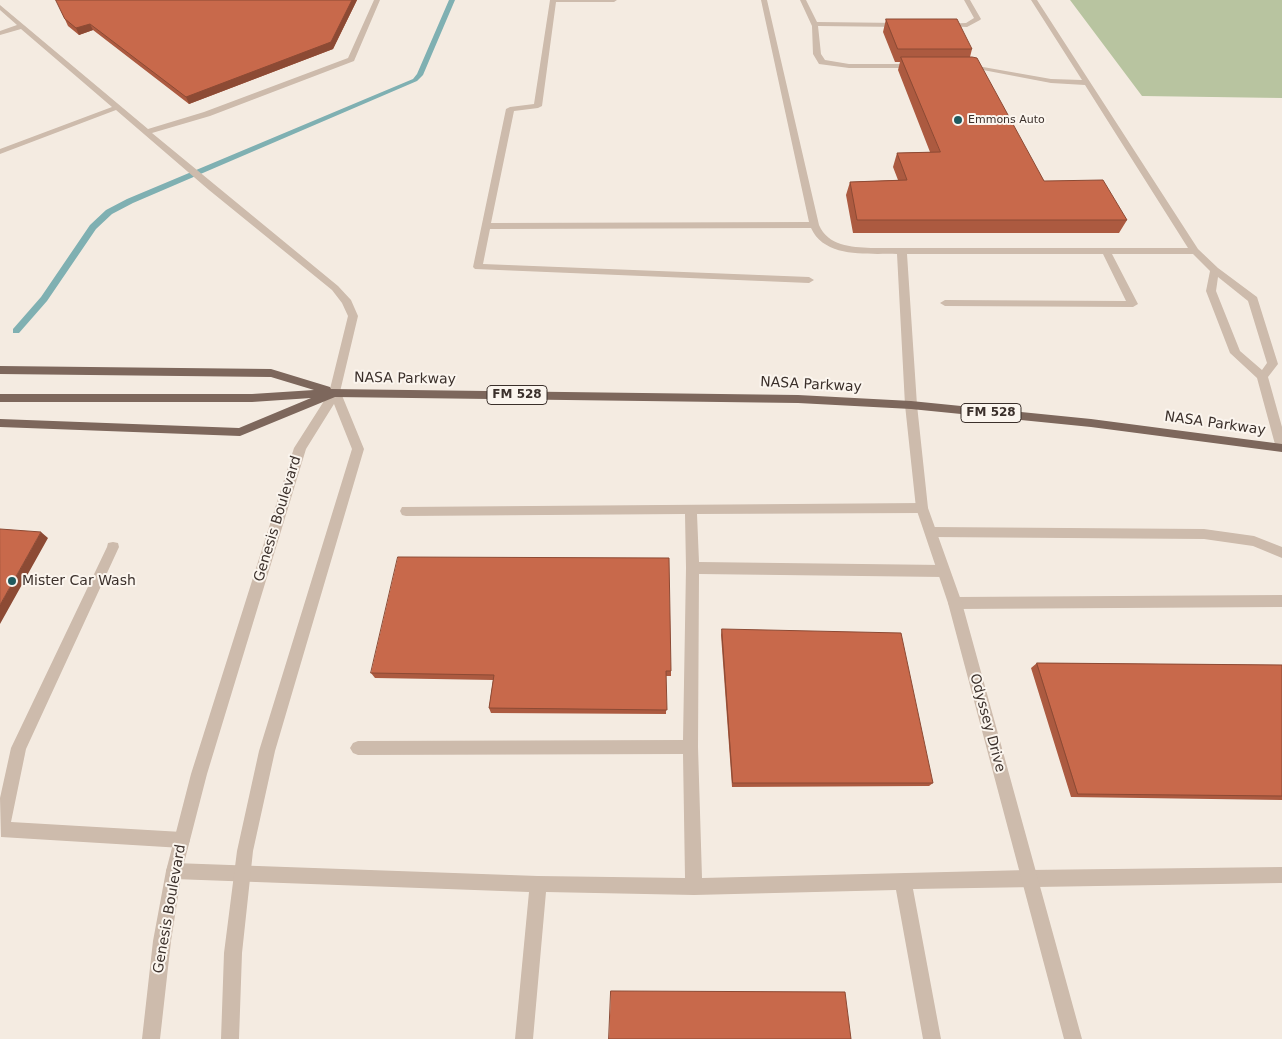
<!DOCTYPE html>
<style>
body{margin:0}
canvas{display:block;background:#f4ebe1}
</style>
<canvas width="1282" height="1039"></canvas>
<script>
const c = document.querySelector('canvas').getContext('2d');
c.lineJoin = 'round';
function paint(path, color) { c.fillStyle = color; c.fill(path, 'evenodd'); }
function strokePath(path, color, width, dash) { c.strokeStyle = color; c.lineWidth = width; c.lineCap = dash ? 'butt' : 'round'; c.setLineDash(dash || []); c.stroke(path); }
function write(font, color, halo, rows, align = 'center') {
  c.font = font + ' "DejaVu Sans",sans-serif'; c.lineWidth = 4; c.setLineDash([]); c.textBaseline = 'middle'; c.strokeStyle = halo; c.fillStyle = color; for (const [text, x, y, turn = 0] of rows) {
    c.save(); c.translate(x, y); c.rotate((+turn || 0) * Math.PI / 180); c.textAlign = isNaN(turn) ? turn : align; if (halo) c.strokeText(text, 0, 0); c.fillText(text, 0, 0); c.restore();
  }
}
paint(new Path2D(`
 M1070,0H1282V98L1142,96Z`), '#b8c4a0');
paint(new Path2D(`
 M449,0H455L423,75L417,81L133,203L112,214L96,229L47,301L19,333H13V329L41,297L90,225L106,210L127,199L413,79L417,74Z`), '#7fb0b2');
paint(new Path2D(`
 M374,0H380L354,61L210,116L152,133L338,286L351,300L358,316L339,396L335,397L329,393L348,316L342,303L332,290L209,190L116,110L0,154V149L112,107L21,29L0,35V31L17,25L0,10V5L148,129L204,112L348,58Z
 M550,0H617L614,2H556L542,106L538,108L514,111L491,223L809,222L761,0H767L819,225C828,246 851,247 871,248H1188L1085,85L1051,83L962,66L966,64L1051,79L1082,80L1031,0H1037L1198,249L1218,268L1257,297L1278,364L1268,377L1282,427V452L1276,448L1257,378L1230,353L1206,291L1210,271L1193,254H1112L1138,304L1133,307L945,306L940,303L945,300L1126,301L1103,254H907L917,405L911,409L905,405L897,254C869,253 825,259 811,228L490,229L483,264L809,277L814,280L809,283L475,269L473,267L506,109L510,107L534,104ZM1218,277L1248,301L1267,363L1262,370L1240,351L1216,291Z
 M800,0H806L817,22L901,23L904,25L901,27L818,26L821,54L825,60L849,64H914L918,66L914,68H849L819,64L813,54L812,26Z
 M964,0H970L981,19L980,20L967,27L942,26V24L966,23L974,18Z
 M922,503L926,504L928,508L926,512L922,513L697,514L699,562L943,565L948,567L950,571L948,575L943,577L699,574L698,747L702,878L1028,870L1282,867V883L913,889L941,1039H923L896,890L694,895L546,892L533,1039H515L529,892L174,879L168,877L166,871L168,865L174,863L538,876L685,878L683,754L358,755L353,753L350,748L353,743L358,741L683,740L686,568L685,514L406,516L402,515L400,511L402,507Z
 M931,527L1204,529L1254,536L1282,547V558L1253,546L1204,539L931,537L927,536L925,532L927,528Z
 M113,542L118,543L119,547L26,749L11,822L182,832L188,834L190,840L188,846L182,848L1,837L0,798L11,748L107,547L108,543Z
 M1282,595V607L955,609L950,607L948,603L950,599L955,597Z`), '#cdbbac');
paint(new Path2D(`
 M335,389L341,393L364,449L275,751L253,851L242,953L239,1039H221L224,953L237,851L259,751L352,449L334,404L306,449L207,774L182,871L171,941L160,1039H142L153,941L166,871L191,774L294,448L331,390Z
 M911,401L917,405L928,508L962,603L1082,1039H1064L948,603L916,508L905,405Z`), '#cdbbac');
paint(new Path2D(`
 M0,366L271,369L330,387L331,389L798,395L911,401L1091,419L1282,444V452L1091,427L911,409L798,403L335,397L240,436L0,427V419L239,428L311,398L252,402H0V394H252L314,390L271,377L0,374Z`), '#7d675c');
paint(new Path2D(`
 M56,0H357L333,49L189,104L93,30L79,35L68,26Z
 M886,19L972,49L970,57L1044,181L1127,220L1119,233H853L846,195L850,182L898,180L893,167L897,153L930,152L898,70L900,62H895L883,32Z
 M722,629L933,783L929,786L732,787L721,635Z
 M1037,663L1282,665V800L1071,797L1031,668Z
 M671,671V676H666V714L491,713L489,708L493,680L375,678L371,673Z`), '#ac5a40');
paint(new Path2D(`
 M352,0H357L333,49L189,104L186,97Z
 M90,24L93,30L79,35L76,28Z
 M41,532L48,538L0,624V605Z`), '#8c4a34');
const building = new Path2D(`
 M56,0H352L331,42L186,97L90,24L76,28L65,19Z
 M886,19H957L972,49H898Z
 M901,57H972L977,58L1044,181L1103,180L1127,220H857L850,182L907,180L897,153L940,152Z
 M0,529L41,532L0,605Z
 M398,557L669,558L671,671H666L667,710L489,708L494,675L371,673Z
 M722,629L901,633L933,783H733Z
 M1037,663L1282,665V796L1078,794Z
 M611,991L845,992L851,1039H609Z`);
paint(building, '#c8694b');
strokePath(building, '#8c4a34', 1);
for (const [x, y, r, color] of [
 [958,120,5,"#1f5a5e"],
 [12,581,5,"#1f5a5e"]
]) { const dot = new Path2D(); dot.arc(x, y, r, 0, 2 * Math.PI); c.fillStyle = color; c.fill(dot); strokePath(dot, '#fbf5ee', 2); }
write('11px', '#3b302b', '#fbf5ee', [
 ["Emmons Auto",968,120]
], 'left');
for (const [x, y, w] of [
 [517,395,60],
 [991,413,60]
]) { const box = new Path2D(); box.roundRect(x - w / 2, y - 9.5, w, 19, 4); c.fillStyle = '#fbf5ee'; c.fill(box); strokePath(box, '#3b302b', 1); }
write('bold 12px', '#3b302b', null, [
 ["FM 528",517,395],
 ["FM 528",991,413]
]);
write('14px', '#3b302b', '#fbf5ee', [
 ["NASA Parkway",405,379,1],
 ["NASA Parkway",811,385,3],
 ["NASA Parkway",1215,424,8],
 ["Genesis Boulevard",278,519,-73],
 ["Odyssey Drive",987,723,75],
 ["Genesis Boulevard",170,909,-80]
]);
write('14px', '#3b302b', '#fbf5ee', [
 ["Mister Car Wash",22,581]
], 'left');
</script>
